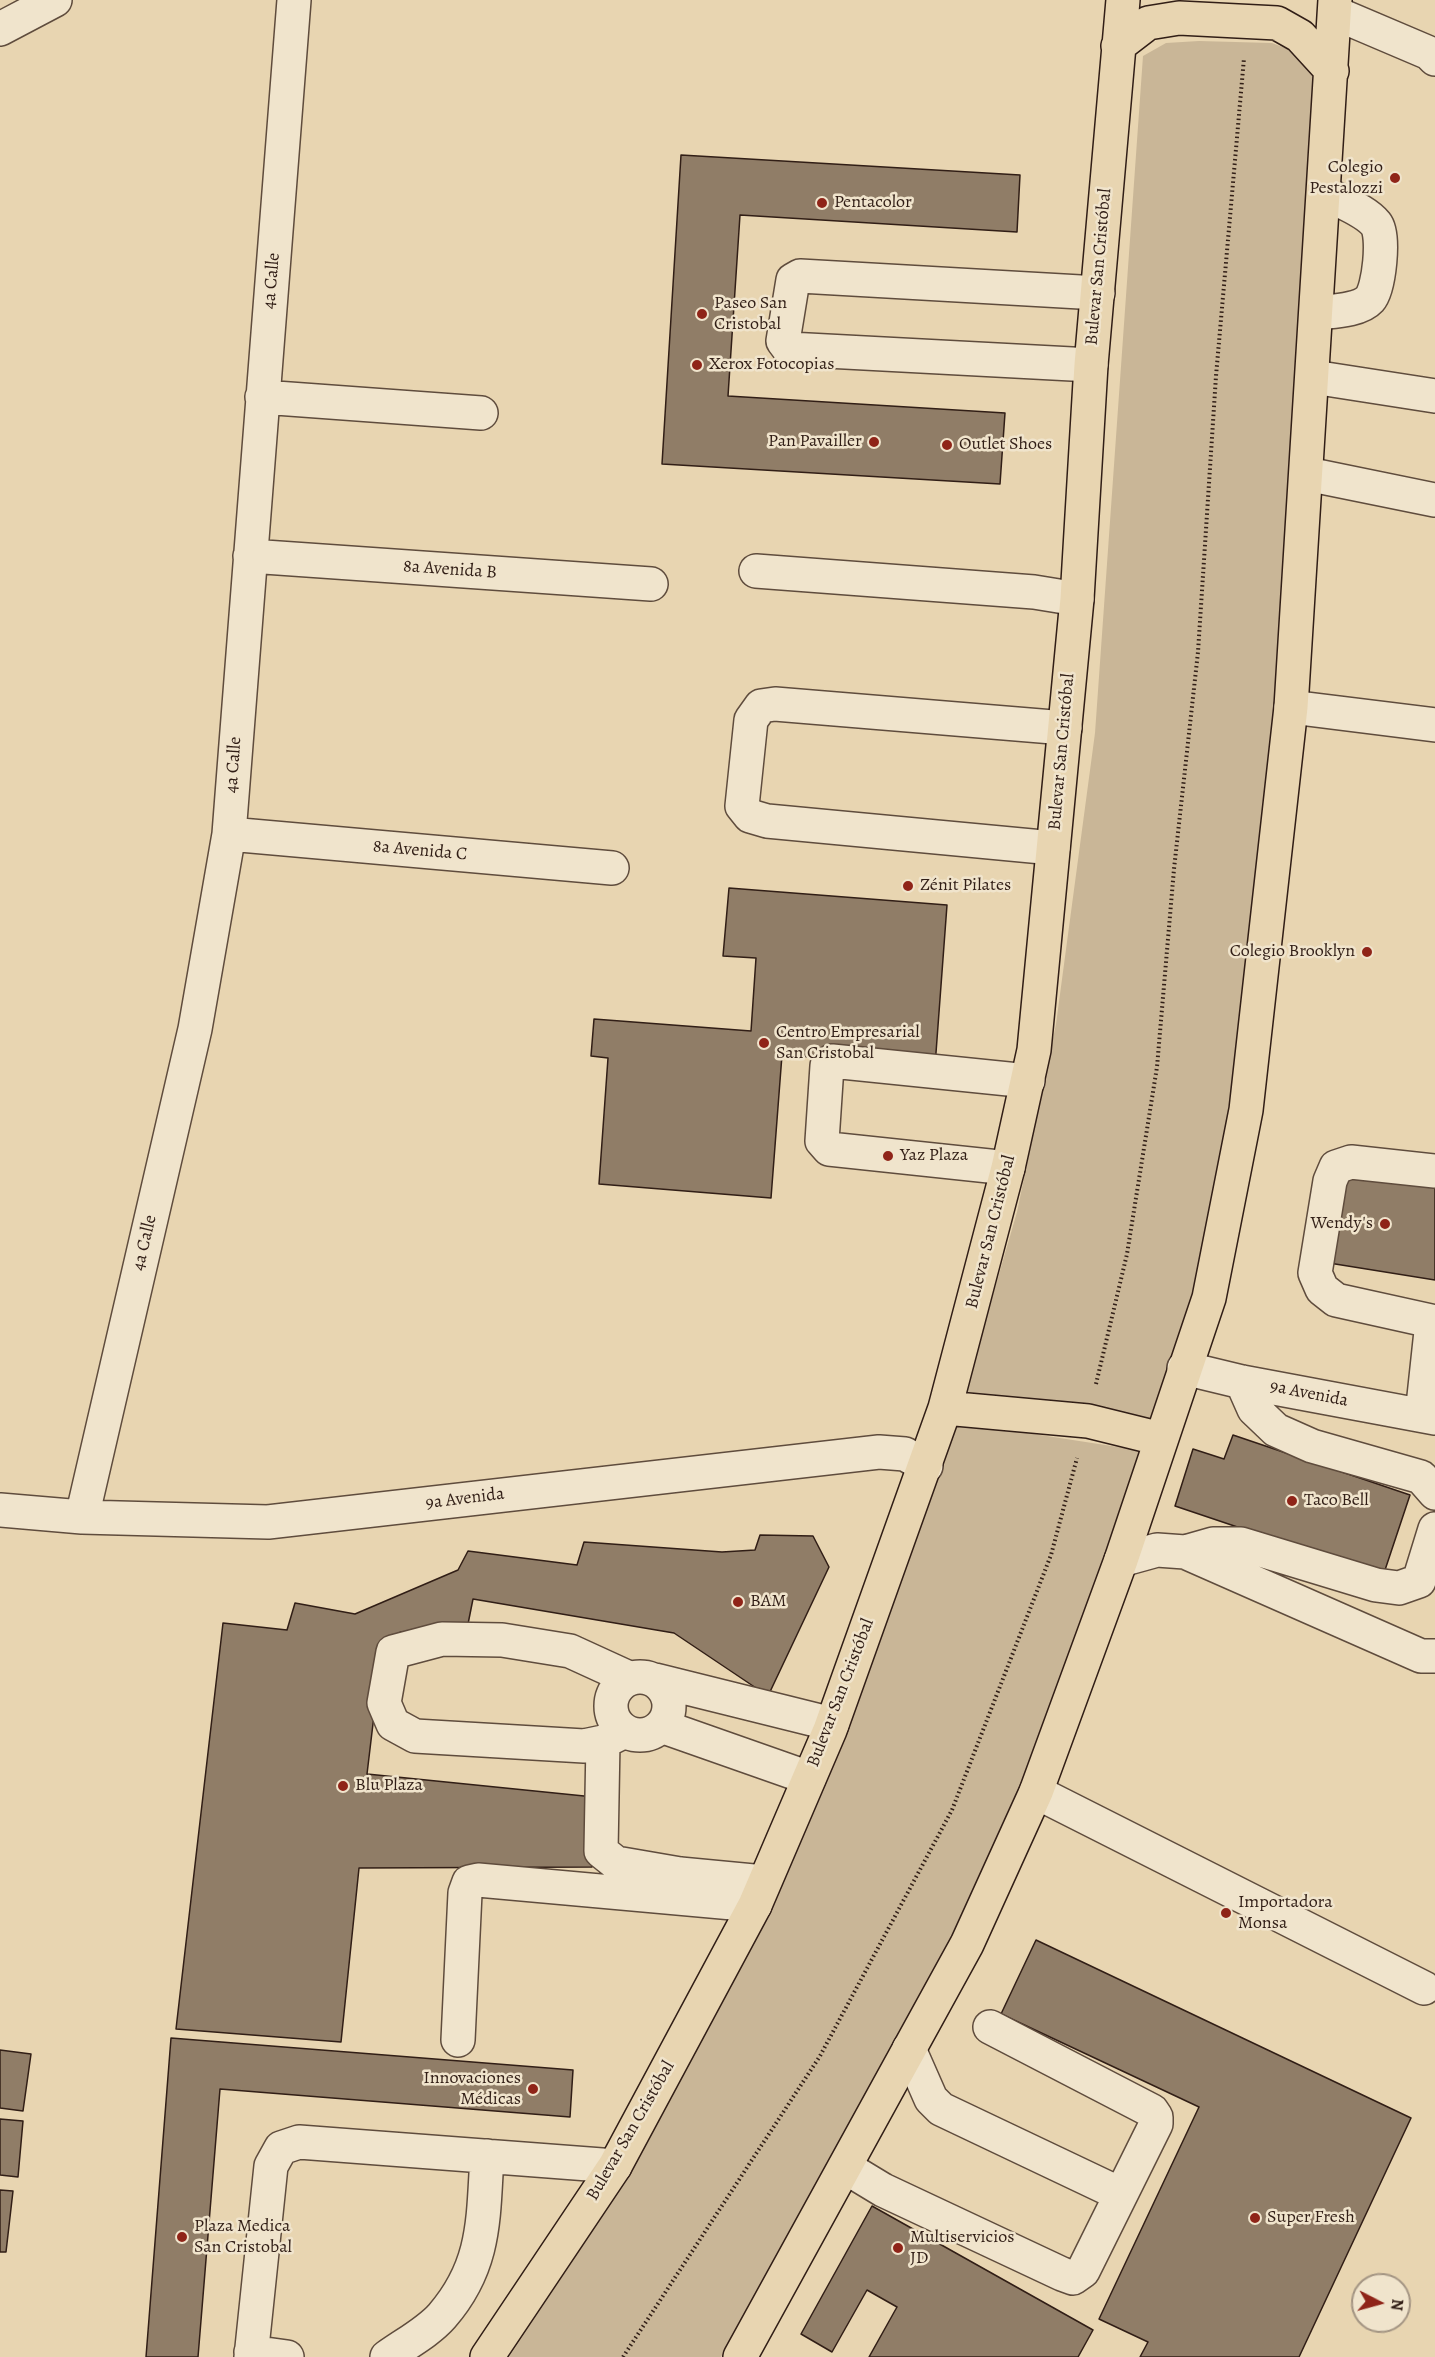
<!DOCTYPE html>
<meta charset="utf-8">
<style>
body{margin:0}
#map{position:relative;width:1435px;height:2357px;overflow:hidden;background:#e8d5b1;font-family:Alegreya,serif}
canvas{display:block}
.north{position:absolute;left:1351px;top:2273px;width:60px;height:60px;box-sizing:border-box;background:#f0e4cc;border:2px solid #a49583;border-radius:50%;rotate:96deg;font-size:16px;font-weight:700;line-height:24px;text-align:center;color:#311e16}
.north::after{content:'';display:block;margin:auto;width:21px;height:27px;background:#8f2418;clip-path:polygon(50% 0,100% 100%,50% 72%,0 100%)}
</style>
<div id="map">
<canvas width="1435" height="2357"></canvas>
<div class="north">N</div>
</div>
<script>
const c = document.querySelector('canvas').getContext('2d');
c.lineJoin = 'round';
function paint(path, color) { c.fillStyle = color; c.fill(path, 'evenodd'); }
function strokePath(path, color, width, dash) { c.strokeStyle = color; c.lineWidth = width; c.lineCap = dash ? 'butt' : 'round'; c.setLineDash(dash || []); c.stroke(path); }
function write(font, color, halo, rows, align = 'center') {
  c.font = font + ' Alegreya,serif'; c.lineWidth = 5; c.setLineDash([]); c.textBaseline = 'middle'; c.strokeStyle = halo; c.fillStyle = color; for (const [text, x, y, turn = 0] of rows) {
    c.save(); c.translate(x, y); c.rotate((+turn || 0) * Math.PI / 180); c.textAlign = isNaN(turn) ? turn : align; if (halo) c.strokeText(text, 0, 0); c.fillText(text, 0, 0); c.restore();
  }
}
paint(new Path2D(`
 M1199,41L1272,43L1296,52L1313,76L1276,710L1242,1017L1223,1145L1194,1305L1156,1424L964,1395L1017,1212L1056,1024L1095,733L1143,56L1166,43Z
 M956,1422L1144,1451L1065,1682L973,1898L721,2357H509L630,2174L773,1907L874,1654Z`), '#c9b697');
const building = new Path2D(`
 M681,155L1020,175L1017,232L740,215L728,396L1005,413L1000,484L662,464Z
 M729,888L947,905L935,1066L782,1055L771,1198L599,1184L608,1058L591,1056L594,1019L751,1031L756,958L723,956Z
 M1344,1170L1435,1184V1280L1329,1263Z
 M1233,1435L1410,1495L1383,1576L1175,1506L1193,1449L1224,1459Z
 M760,1535L813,1536L829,1567L768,1696L674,1633L473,1599L466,1634L401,1632L383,1640L367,1774L594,1797L592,1867L359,1868L341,2042L176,2029L223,1623L287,1630L295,1603L355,1614L458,1570L468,1551L577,1565L584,1542L722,1552L755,1550Z
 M1036,1940L1411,2118L1299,2357H1140L1148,2342L1099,2319L1199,2107L1001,2014Z
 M171,2038L573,2070L570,2117L220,2089L198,2357H146Z
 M0,2050L31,2054L23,2111L0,2108Z
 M0,2119L23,2121L18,2177L0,2175Z
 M0,2190L13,2191L6,2252H0Z
 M872,2206L1093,2330L1078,2357H869L897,2307L867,2290L832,2352L801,2334Z`);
paint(building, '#907d67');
strokePath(building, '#311e16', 1.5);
const minor = new Path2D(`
 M1335,13L1429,53L1435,59
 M0,29L55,0
 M1317,313C1332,311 1359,311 1370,299C1379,289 1385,235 1376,224C1365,210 1340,202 1325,193
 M1091,365L789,349L783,341L793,280L800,276L1098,293
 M1313,377L1435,396
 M262,397L481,413
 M1307,474L1435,500
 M250,556L651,584
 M756,571L1034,592L1077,599
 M1291,707L1435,725
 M229,834L612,868
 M1053,848L767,821L750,816L742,806L751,720L761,706L775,704L1065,728
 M1008,1168L829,1149L822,1141L827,1066L832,1061L1028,1081
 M1435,1171L1351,1162L1336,1167L1330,1181L1315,1273L1322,1289L1336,1300L1435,1322
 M1184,1368L1242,1382L1435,1418
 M1242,1382L1254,1409L1276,1430L1312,1446L1421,1477L1435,1493
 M1422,1415L1432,1322
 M0,1510L82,1517L268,1522L879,1452L905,1454L926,1466
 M82,1517L195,1029L229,834L294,0
 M1185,1552L1213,1544H1241L1376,1585L1399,1588L1419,1581L1435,1529
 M1121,1560L1157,1550L1185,1552L1421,1656H1435
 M611 1706a29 29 0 1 1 58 0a29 29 0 1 1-58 0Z
 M655,1680L832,1724
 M661,1726L809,1778
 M625,1731L603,1742L584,1746L415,1736L393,1724L384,1703L393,1652L442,1639L502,1640L570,1651L629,1678
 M603,1742L601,1851L616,1863L680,1874L764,1882
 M1036,1792L1424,1988
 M458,2040L465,1893L469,1882L478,1880L755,1905
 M909,2049L931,2099L941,2109L1120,2194
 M845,2167L883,2190L1062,2274L1073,2278L1083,2271L1156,2124V2117L1152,2111L990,2027
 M251,2352L287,2357
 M251,2357L271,2166L281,2148L299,2142L615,2166
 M387,2357C405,2344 428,2332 442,2316C486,2265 483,2219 487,2156`);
const major = new Path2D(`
 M1118,46L1148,23L1179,18L1277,23L1300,36L1332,71
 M945,1408L1088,1421L1161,1439
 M487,2357L615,2166L755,1905L830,1730L945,1408L1008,1168L1034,1050L1077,599L1091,365L1123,0
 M740,2357L967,1944L1036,1792L1121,1560L1209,1298L1246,1110L1291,707L1335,0`);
strokePath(minor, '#5f4c3d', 36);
strokePath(major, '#311e16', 36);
strokePath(new Path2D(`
 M1096,1384L1127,1254L1157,1067L1174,869L1198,652L1216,376L1244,58
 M623,2357L820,2056L952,1810L1051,1555L1077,1458`), '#311e16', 4, [1.5, 3]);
strokePath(minor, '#f0e4cc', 33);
strokePath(major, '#e8d5b1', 33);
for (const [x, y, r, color] of [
 [1395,178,6,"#8f2418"],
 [822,203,6,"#8f2418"],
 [702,314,6,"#8f2418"],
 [697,365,6,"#8f2418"],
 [874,442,6,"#8f2418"],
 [947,445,6,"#8f2418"],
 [908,886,6,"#8f2418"],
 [1367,952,6,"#8f2418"],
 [764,1043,6,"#8f2418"],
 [888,1156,6,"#8f2418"],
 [1385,1224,6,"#8f2418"],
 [1292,1501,6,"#8f2418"],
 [738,1602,6,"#8f2418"],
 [343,1786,6,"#8f2418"],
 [1226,1913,6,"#8f2418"],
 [533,2089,6,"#8f2418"],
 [1255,2218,6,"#8f2418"],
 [182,2237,6,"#8f2418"],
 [898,2248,6,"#8f2418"]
]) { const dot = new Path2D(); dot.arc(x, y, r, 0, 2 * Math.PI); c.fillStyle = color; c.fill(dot); strokePath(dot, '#f0e4cc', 2); }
write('18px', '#311e16', '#f0e4cc', [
 ["Colegio",1383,168,"right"],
 ["Pestalozzi",1383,189,"right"],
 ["Pentacolor",834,203],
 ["Paseo San",714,304],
 ["Cristobal",714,325],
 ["Xerox Fotocopias",709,365],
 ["Pan Pavailler",862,442,"right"],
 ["Outlet Shoes",959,445],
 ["Zénit Pilates",920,886],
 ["Colegio Brooklyn",1355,952,"right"],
 ["Centro Empresarial",776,1033],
 ["San Cristobal",776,1054],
 ["Yaz Plaza",900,1156],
 ["Wendy's",1373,1224,"right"],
 ["Taco Bell",1304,1501],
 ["BAM",750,1602],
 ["Blu Plaza",355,1786],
 ["Importadora",1238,1903],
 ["Monsa",1238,1924],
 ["Innovaciones",521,2079,"right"],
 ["Médicas",521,2100,"right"],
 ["Super Fresh",1267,2218],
 ["Plaza Medica",194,2227],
 ["San Cristobal",194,2248],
 ["Multiservicios",910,2238],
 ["JD",910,2259]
], 'left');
write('18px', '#311e16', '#f0e4cc', [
 ["Bulevar San Cristóbal",1099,267,-85],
 ["4a Calle",272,281,-85],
 ["8a Avenida B",450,570,4],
 ["Bulevar San Cristóbal",1062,752,-85],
 ["4a Calle",234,765,-86],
 ["8a Avenida C",420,851,5],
 ["Bulevar San Cristóbal",991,1232,-76],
 ["4a Calle",145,1243,-77],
 ["9a Avenida",1309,1394,11],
 ["9a Avenida",465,1499,-7],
 ["Bulevar San Cristóbal",841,1693,-69],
 ["Bulevar San Cristóbal",631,2131,-60]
]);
</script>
